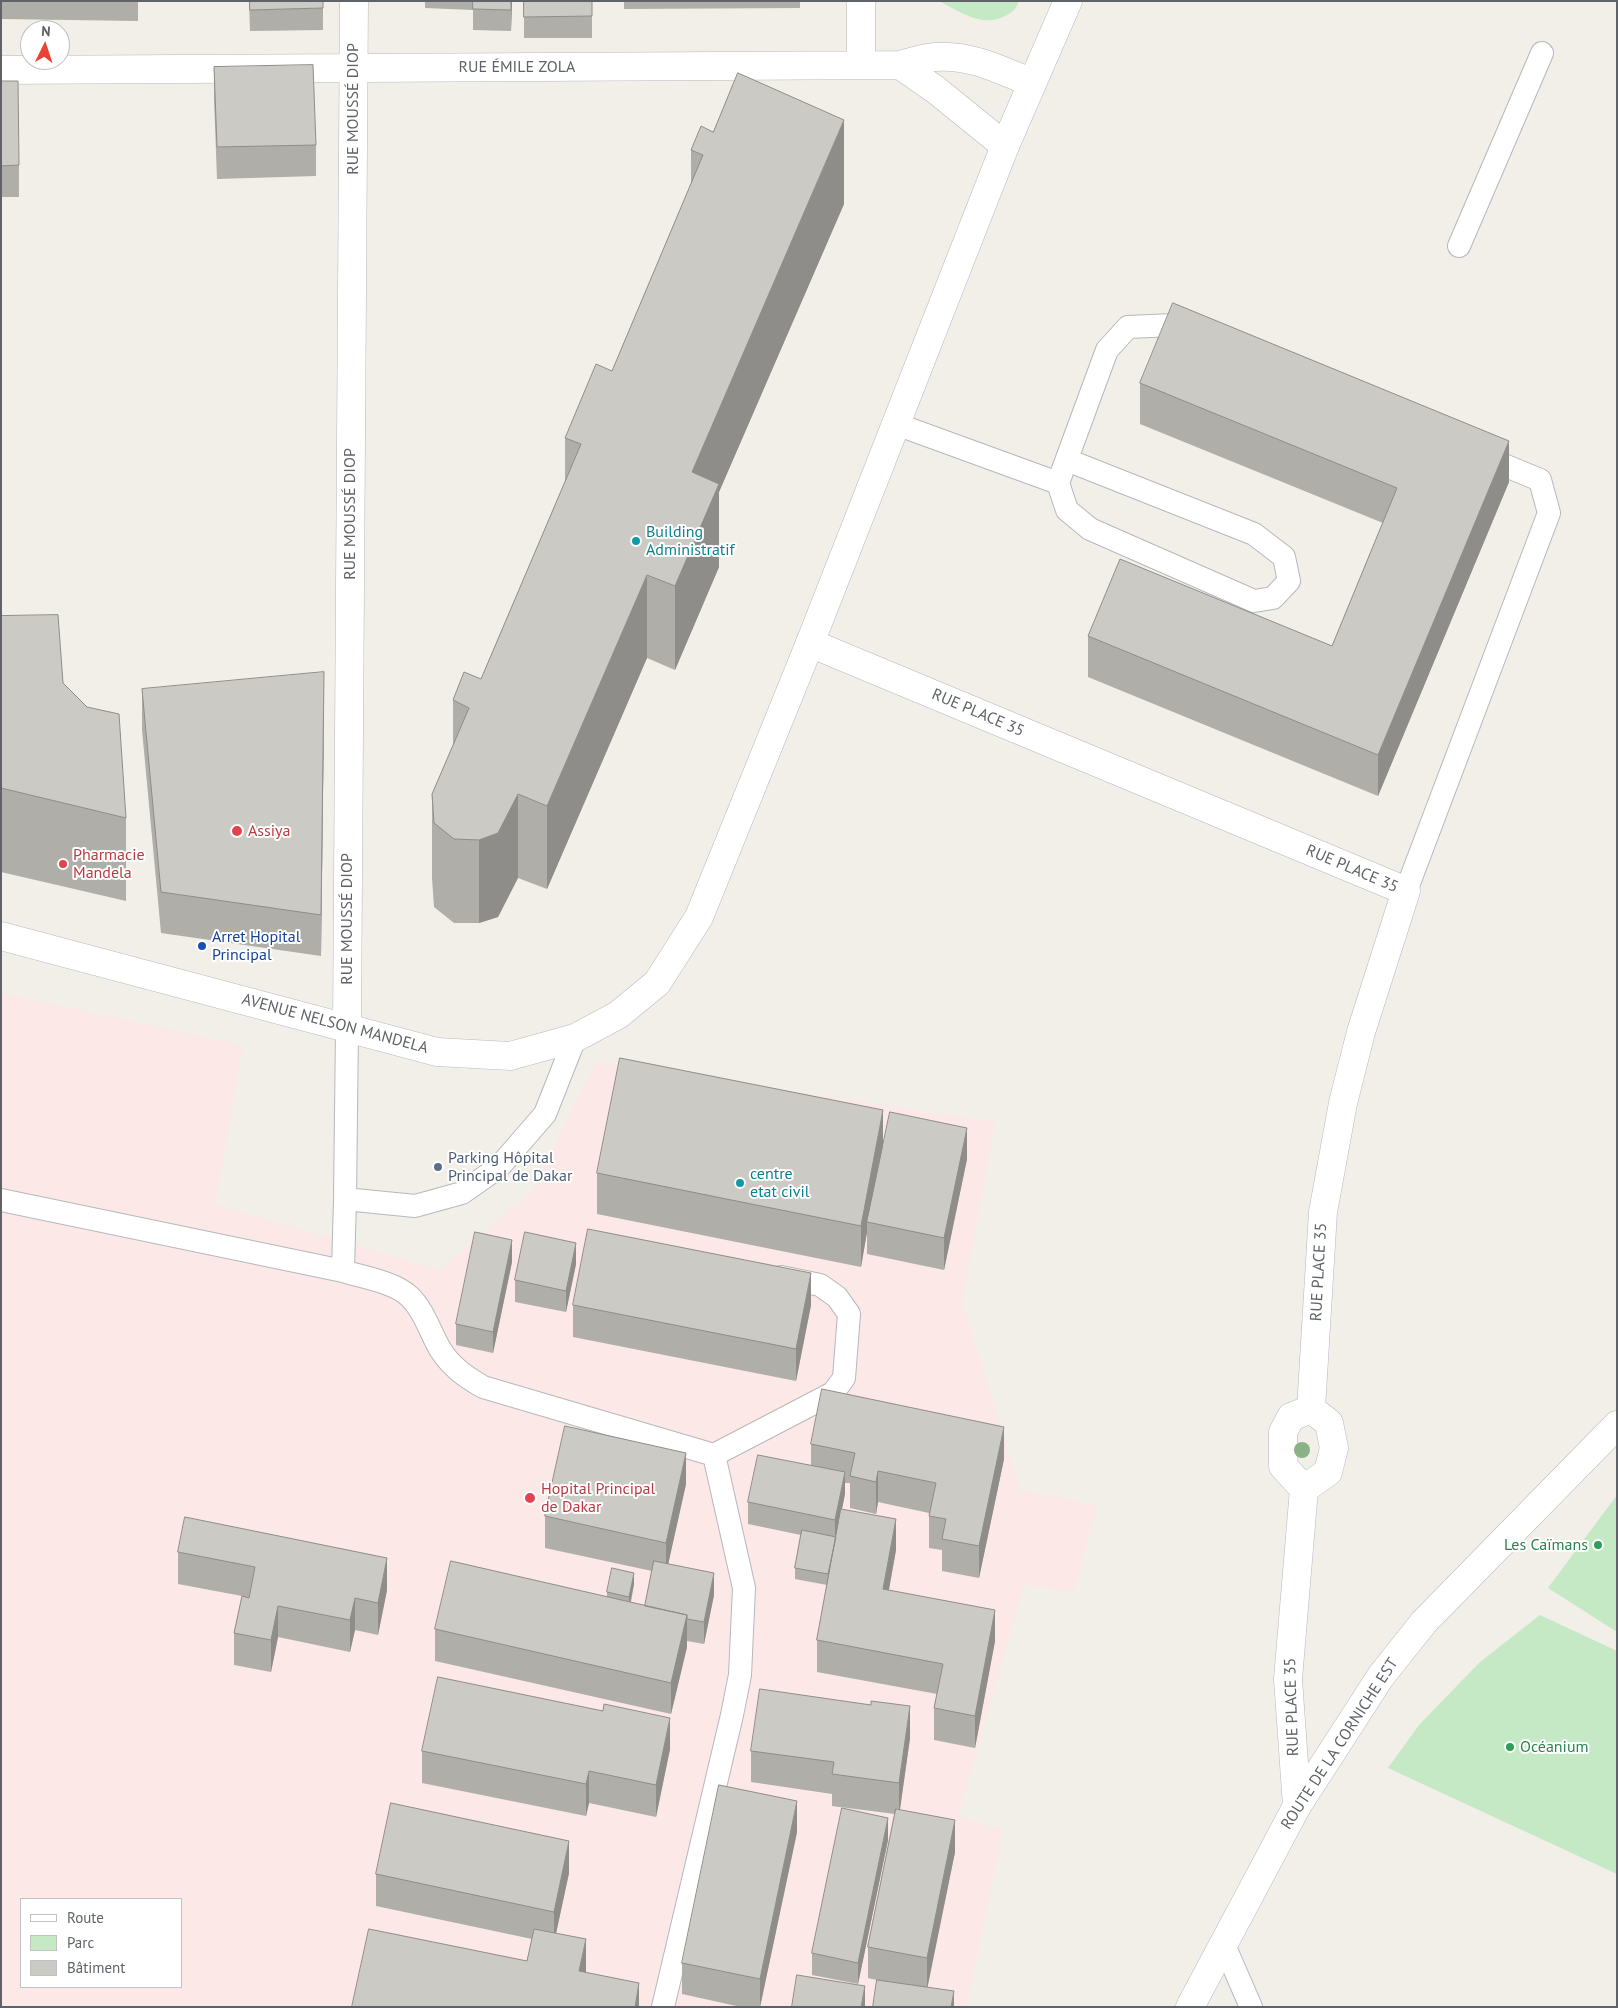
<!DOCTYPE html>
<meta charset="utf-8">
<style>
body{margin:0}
#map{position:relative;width:1618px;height:2008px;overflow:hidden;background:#f1efe8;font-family:"PT Sans",sans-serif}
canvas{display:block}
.frame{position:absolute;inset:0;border:2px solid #5f6368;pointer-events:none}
.legend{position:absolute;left:20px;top:1898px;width:162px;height:90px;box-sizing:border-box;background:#fff;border:1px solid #bfc1c3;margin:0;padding:6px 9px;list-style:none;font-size:15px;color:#5f6368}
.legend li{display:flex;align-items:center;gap:10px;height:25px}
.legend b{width:25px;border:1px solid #bfc1c3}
.north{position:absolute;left:20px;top:20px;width:50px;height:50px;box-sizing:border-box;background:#fff;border:1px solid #bfc1c3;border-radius:50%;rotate:4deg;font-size:14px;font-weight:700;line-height:20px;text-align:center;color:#5f6368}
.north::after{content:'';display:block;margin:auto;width:18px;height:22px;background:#ea4335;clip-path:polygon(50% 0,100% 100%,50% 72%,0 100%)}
</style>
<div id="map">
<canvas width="1618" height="2008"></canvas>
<div class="frame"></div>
<ul class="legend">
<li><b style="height:6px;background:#fff"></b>Route</li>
<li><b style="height:14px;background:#c5e8c5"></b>Parc</li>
<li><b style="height:14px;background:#cccac5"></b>Bâtiment</li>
</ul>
<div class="north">N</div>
</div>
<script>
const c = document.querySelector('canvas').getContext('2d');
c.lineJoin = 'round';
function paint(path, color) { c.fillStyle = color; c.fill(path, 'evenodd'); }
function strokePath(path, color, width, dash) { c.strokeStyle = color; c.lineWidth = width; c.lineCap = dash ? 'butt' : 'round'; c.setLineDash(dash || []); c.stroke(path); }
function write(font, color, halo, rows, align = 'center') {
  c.font = font + ' "PT Sans",sans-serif'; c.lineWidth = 4; c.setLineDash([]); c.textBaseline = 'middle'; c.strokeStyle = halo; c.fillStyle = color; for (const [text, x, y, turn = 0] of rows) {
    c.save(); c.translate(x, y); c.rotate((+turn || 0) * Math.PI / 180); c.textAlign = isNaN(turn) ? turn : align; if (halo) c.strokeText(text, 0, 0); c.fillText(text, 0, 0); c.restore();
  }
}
paint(new Path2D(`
 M1,993L243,1045L215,1204L440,1270L531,1192L596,1062L995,1122L962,1303L1020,1490L1097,1505L1073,1592L1024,1585L958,1816L1003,1830L966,2007H1ZM21,1899H181V1987H21Z`), '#fce8e6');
paint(new Path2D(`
 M939,1H1019C1016,9 1014,11 1007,15C983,29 961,12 939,1Z
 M1617,1495V1632L1548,1588Z
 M1540,1615L1617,1651V1874L1388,1768L1419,1725L1480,1662Z`), '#c5e8c5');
const lane = new Path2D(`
 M1459,246L1542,53
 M896,424L1058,483
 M1067,460L1254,534L1284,557L1289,581L1273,598L1254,601L1090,529L1067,510L1058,483L1107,350L1128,327L1174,325L1192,332
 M1406,891L1549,513L1540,480L1482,456
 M347,1027L345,1199L415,1206L462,1193L499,1167L545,1114L575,1038
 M1,1200L343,1271C362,1277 394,1282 409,1296C424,1310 430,1332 440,1349C451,1367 466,1377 483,1387L714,1455L744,1588L740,1675L732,1715L663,2007
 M343,1271L345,1199
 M714,1455L833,1393L844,1378L849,1314L837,1297L820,1285L781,1277
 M1224,1945L1251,2007`);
const street = new Path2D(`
 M861,1V65
 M900,65L936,90L1005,146
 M1,70L900,65C912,62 923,58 935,57C970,54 1001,70 1032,83
 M810,643L1406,891L1361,1032L1343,1103L1323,1212L1311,1409
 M347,1027L354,1
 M1304,1489L1328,1472L1334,1448L1329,1423L1311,1409
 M1297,1806L1288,1679L1304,1489L1283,1466V1432L1291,1417L1311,1409`);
const secondary = new Path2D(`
 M1,936L437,1052L510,1056L575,1038L618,1015L657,983L699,917L810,643L1005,146L1068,1
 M1190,2007L1297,1806L1381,1676L1424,1622L1617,1425`);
strokePath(lane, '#b5b8bc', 24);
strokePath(street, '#b5b8bc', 29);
strokePath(secondary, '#b6babf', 29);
strokePath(lane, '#fff', 22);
strokePath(street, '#fff', 28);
strokePath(secondary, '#fff', 28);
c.fillStyle = '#89b387';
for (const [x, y] of [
 [1302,1450]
]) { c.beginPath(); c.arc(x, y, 8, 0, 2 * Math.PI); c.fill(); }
paint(new Path2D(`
 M1,1H138V21L1,19Z
 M249,1H323V30L250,31Z
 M425,1H512L511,31L473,30V10L425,8Z
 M524,1H592V38H524Z
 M624,1H800V8L624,9Z
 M214,67L316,145V176L217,179L214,99Z
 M1,81L19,165V197H1Z
 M691,150L844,204L719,492V567L675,670L647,658L547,889L518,878L498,917L479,923H454L434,907L432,878V794L453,747V700L481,679L565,482V438L612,371L691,185Z
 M1140,383L1509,482L1378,796L1088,677V636L1332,646L1383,523L1140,424Z
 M1,616L63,683L126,818V901L1,872Z
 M142,689L324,713L321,956L161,933L142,730Z
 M883,1146L967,1159L944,1270L867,1254V1232L861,1267L597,1214V1173Z
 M512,1262L493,1353L456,1345V1324Z
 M576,1264L566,1312L515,1302V1280Z
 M573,1305H811L796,1381L573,1337Z
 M811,1444L1004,1459L979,1578L942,1571V1550L929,1548V1513L878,1502L876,1514L850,1508V1483H845V1494L842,1509L896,1550L889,1590L995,1641L975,1748L934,1740V1708L937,1694L817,1672V1640L827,1585L795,1579V1568L801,1535L748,1524V1502L811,1465Z
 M686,1484L668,1564L714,1595L704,1644L687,1641V1647L671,1714L435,1661V1629L607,1597V1592L634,1584L631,1602L645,1606L652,1571L545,1548V1516Z
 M178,1552L387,1590L378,1635L355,1630L350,1652L278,1637L271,1672L234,1665V1633L242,1596L178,1584Z
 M910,1738L900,1810L955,1852L927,1987L954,2007L877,1980L868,1978V1947L895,1814L832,1806V1794L751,1782V1751Z
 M670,1749L656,1817L589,1803L586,1816L422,1783V1751Z
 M797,1832L760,2007H741L682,1994V1963Z
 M888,1840L858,1984L812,1975V1953Z
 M569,1873L556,1933L586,1972L639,2007L527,1961L532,1939L376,1906V1874Z`), '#afaea9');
paint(new Path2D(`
 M511,1H512L511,31Z
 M844,120V204L719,492V567L675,670V586L692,472Z
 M1509,441V482L1378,796V755Z
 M647,575V658L547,889V806Z
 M324,672V713L321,956V915Z
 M518,794V878L498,917L479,923V840Z
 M883,1110V1151L867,1222V1232L861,1267V1226Z
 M967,1128V1159L944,1270V1238Z
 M512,1240V1262L493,1353V1332Z
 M576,1243V1264L566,1312V1291Z
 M811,1273V1305L796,1381V1349Z
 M1004,1427V1459L979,1578V1546Z
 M686,1453V1484L666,1574V1543Z
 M878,1471V1502L876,1514V1482Z
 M845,1472V1494L836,1538L828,1585V1574L835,1541V1520Z
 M896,1519V1550L883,1621V1589Z
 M387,1558V1590L378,1635V1603Z
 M634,1573V1584L629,1608V1597Z
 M714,1573V1595L704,1644V1622Z
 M355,1598V1630L350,1652V1620Z
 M278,1606V1637L271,1672V1640Z
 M995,1610V1641L975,1748V1716Z
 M687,1615V1647L671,1714V1683Z
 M910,1706V1738L899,1815V1783Z
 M670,1718V1749L656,1817V1785Z
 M589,1771V1803L586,1816V1784Z
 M797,1801V1832L760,2007V1979Z
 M888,1818V1840L858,1984V1963Z
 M955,1820V1852L927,1990V1958Z
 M569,1841V1873L554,1943V1912Z
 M586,1939V1980L579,1971Z
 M639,1983V2007H635Z
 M865,1986V2007H861Z
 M954,1991V2007H951Z`), '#8f8d8a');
const building = new Path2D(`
 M250,1H323V8L250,10Z
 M473,1H511V10L473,9Z
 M524,1H592V16L524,17Z
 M313,65L316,145L217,147L214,67Z
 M738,73L844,120L692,472L719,484L675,586L647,575L547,806L518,794L498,833L479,840L454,839L434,823L432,794L469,708L453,700L464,672L481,679L581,444L565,438L596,364L612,371L703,155L691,150L701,126L713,132Z
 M1,81H18L19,165L1,166Z
 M1173,303L1509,441L1378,755L1088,636L1120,559L1332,646L1397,488L1140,383Z
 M58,615L63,683L87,707L119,714L126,818L1,788V616Z
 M324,672L321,915L161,892L142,689Z
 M620,1058L883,1110L861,1226L597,1173Z
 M890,1112L967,1128L944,1238L867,1222Z
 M588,1229L811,1273L796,1349L573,1305Z
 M475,1232L512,1240L493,1332L456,1324Z
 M525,1232L576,1243L566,1291L515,1280Z
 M822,1389L1004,1427L979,1546L942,1539L946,1519L929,1516L936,1483L878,1471L876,1482L850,1476L855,1453L811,1444Z
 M565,1426L686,1453L666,1543L545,1516Z
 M758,1455L845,1472L835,1520L748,1502Z
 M841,1509L896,1519L883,1589L995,1610L975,1716L934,1708L943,1664L817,1640Z
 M185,1517L387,1558L378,1603L355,1598L350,1620L278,1606L271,1640L234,1633L242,1596L249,1598L255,1567L178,1552Z
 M802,1530L836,1537L828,1574L795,1568Z
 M451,1561L687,1615L671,1683L435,1629Z
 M654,1561L714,1573L704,1622L687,1619V1615L645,1606Z
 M612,1568L634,1573L629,1597L607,1592Z
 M438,1677L603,1711L604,1704L670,1718L656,1785L589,1771L586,1784L422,1751Z
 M760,1689L871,1705V1701L910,1706L899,1783L832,1774L834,1762L751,1751Z
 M719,1785L797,1801L760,1979L682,1963Z
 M391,1803L569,1841L554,1912L376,1874Z
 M842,1808L888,1818L858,1963L812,1953Z
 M896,1809L955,1820L927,1958L868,1947Z
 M369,1929L527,1961L534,1929L586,1939L579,1971L639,1983L635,2007H352Z
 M797,1975L865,1986L861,2007H792Z
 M877,1980L954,1991L951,2007H873Z`);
paint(building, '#cccac5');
strokePath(building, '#8f8d8a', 1);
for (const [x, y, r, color] of [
 [636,541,5,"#0f9aa8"],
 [237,831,6,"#e0444e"],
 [63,864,5,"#e0444e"],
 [202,946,5,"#1a4fb4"],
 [438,1167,5,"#5c6f8a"],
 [740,1183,5,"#0f9aa8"],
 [530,1498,6,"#e0444e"],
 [1598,1545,5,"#2e9e5b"],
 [1510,1747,5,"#2e9e5b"]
]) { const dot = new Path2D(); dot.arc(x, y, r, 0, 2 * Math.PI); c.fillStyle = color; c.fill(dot); strokePath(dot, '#fff', 2); }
write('16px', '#5f6368', '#fff', [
 ["RUE ÉMILE ZOLA",517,67],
 ["RUE MOUSSÉ DIOP",353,109,-90],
 ["RUE MOUSSÉ DIOP",350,514,-90],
 ["RUE PLACE 35",978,713,23],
 ["RUE PLACE 35",1352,869,23],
 ["RUE MOUSSÉ DIOP",347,919,-90],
 ["AVENUE NELSON MANDELA",335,1024,15],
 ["RUE PLACE 35",1319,1272,-87],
 ["RUE PLACE 35",1292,1707,-92],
 ["ROUTE DE LA CORNICHE EST",1340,1744,-57]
]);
write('16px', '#0d838f', '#fff', [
 ["Building",646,532],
 ["Administratif",646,550],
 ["centre",750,1174],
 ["etat civil",750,1192]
], 'left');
write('16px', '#be3a42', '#fff', [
 ["Assiya",248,831],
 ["Pharmacie",73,855],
 ["Mandela",73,873],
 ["Hopital Principal",541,1489],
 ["de Dakar",541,1507]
], 'left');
write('16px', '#164399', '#fff', [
 ["Arret Hopital",212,937],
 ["Principal",212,955]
], 'left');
write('16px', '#4e5e75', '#fff', [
 ["Parking Hôpital",448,1158],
 ["Principal de Dakar",448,1176]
], 'left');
write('16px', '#27864d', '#fff', [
 ["Les Caïmans",1588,1545],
 ["Océanium",1520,1747,"left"]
], 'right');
</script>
